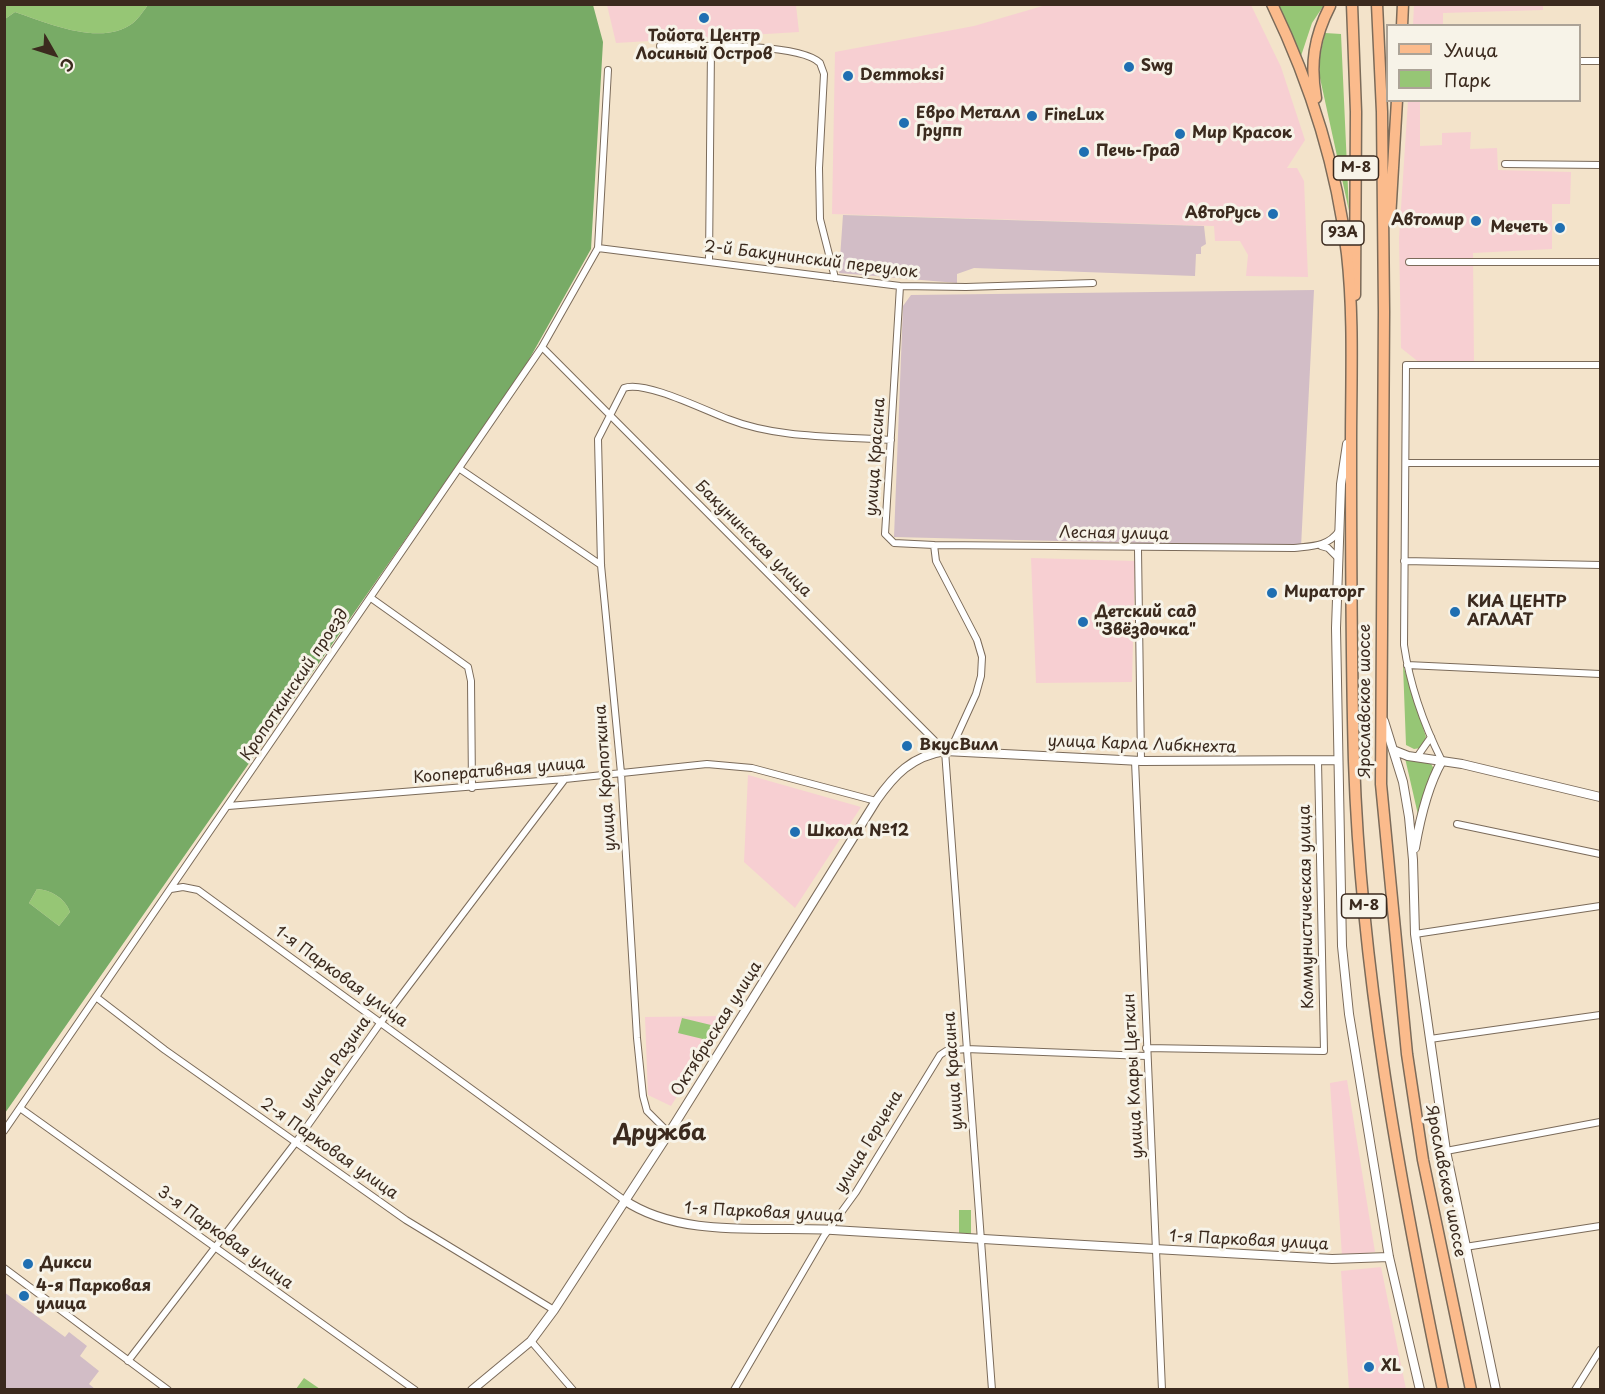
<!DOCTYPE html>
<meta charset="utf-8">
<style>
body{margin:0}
#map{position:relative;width:1605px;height:1394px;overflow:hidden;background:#f3e3ca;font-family:"Playpen Sans",sans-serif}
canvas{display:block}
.frame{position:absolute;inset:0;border:6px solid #3b2a1e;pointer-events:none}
.legend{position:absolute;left:1386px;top:24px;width:195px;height:78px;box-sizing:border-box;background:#f7f3e8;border:2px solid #aca397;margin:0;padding:8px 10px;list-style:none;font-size:18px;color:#3b2a1e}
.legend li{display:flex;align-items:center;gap:12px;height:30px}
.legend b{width:30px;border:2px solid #aca397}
.north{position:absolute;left:24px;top:24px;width:60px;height:60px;-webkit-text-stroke:4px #f7f3e8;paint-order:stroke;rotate:129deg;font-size:16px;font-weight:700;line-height:24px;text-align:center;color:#3b2a1e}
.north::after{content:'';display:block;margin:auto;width:21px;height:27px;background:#3b2a1e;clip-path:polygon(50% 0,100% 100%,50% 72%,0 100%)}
</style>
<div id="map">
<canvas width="1605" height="1394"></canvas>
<div class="frame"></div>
<ul class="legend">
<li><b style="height:8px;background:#fbbb8c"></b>Улица</li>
<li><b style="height:16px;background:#96c675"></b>Парк</li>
</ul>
<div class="north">С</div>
</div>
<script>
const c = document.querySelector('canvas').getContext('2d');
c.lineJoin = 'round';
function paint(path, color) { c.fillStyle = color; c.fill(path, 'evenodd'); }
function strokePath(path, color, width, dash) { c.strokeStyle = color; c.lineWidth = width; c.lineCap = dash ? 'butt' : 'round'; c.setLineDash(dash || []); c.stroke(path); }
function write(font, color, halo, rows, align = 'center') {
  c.font = font + ' "Playpen Sans",sans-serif'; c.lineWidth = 6; c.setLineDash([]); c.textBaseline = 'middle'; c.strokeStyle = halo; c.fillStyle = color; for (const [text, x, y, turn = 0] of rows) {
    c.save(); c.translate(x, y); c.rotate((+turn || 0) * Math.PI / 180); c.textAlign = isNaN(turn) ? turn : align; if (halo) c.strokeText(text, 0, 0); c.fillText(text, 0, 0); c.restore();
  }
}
paint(new Path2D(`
 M607,5H796L799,32L616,43Z
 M1046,5H1251L1281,67L1305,140L1287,168H1297L1304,181L1308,277L1246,276L1248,255L1240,241H1215L1214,226L832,214L835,52L974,26Z
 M1414,5L1543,4V10L1443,13V25H1413Z
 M1408,101H1420V146L1442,145V133L1471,132L1470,149L1497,148L1498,170L1571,172L1570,204H1552V249L1473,253L1474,365L1420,363L1401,348L1399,238Z
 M1031,558L1135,561L1132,682L1036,683Z
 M748,775L861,807L795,908L744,862Z
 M727,1016L671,1106L648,1095L645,1017Z
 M1347,1080L1375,1252L1342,1256L1330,1083Z
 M1381,1267L1406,1389H1349L1341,1271Z`), '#f7cfd2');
paint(new Path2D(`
 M843,215L1204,226L1206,244L1201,247V254H1196L1195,276L974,268L957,274V283L839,273Z
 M1314,290L1301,547L894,537L903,306L911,295Z
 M4,1292L65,1337L69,1332L87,1346L80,1356L99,1371L89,1384L95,1389H5Z`), '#d2bdc6');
paint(new Path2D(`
 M5,5H148C144,10 139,18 133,23C102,47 47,23 15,12L5,19Z
 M1276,5H1324L1312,23L1300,59Z
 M1325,33L1341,34L1349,211L1320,78V56Z
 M1403,665L1426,737L1421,748L1414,749L1406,745Z
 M1405,758L1430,762L1434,769L1419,819Z
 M37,889C51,890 65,898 70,912L59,926L29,903Z
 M682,1018L711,1025L707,1040L678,1033Z
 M959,1210H971V1234L959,1235Z
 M304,1378L320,1389H296Z`), '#96c675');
paint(new Path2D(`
 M148,5H593L603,42L591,249L522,372L5,1113V19L15,12C47,23 102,47 133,23C139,18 144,10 148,5ZM37,889C51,890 65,898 70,912L59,926L29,903Z`), '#78ab66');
const minor = new Path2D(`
 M660,46C692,46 798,42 820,63L824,74L819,168L820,219L835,278
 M1580,61H1600
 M1505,164L1600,165
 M598,248L900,286L966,287L1093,283
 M709,262L711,47
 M1409,262H1600
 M900,286L885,534L894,543L934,545L936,561L977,640L982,657L981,676L976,694L950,751
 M542,347L945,751L992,1390
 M1407,463H1600
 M460,469L601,565
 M934,545L1294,548C1311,546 1328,547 1339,531
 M1321,546L1328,548L1338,558
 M1138,549L1141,761
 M1404,561L1600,565
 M371,598L468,667L471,681L472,788
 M1407,665L1600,674
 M1417,757L1431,737
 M1135,761L1162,1390
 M1442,761C1424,725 1410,686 1404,645L1406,365H1600
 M228,806L565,779L707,764L752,768L876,801
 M1457,824L1600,854
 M171,889L183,887L198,890L624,1200
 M1415,934L1600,906
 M96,997L165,1050L406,1220L554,1310
 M1430,1039L1600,1015
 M1146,1048L1324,1051L1318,761
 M20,1108L415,1390
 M4,1131L542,347L598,248L608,70
 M669,1133L647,1111L643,1096L637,1038L621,773L601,565L598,439L624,388C645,380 706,411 728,419C779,439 837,436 891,440
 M1446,1151L1600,1122
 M1465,1247L1600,1226
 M4,1268L168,1390
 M531,1341L573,1390
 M128,1361L296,1142L381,1022L565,779
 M734,1390L824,1236L856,1192L940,1055L946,1051L966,1049L1146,1056
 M1575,1390L1600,1350`);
const tertiary = new Path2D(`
 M1347,444L1341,484L1336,628L1342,946L1349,1014L1389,1257L1420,1390
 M1384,721L1403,782L1409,817L1413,860L1415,934L1446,1151L1496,1390
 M1393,750L1408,756L1462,764L1600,797
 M1415,848C1420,819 1427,787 1442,761
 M624,1200C681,1239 767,1226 833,1230C999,1240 1166,1250 1332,1259L1389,1257
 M472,1390L531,1341L554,1310L669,1133L876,801C894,775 912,756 945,751L1141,761L1338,760`);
const primary = new Path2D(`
 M1352,4L1356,112L1355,295`);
const trunk = new Path2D(`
 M1272,4C1309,81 1337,168 1347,254C1354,317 1351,380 1351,444C1351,549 1351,656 1354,761C1361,972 1400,1183 1443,1390
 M1377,4L1382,112L1384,312L1381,784L1407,1054L1423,1160L1471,1390
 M1402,26L1403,4
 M1316,98C1310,64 1314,37 1330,6
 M1390,219L1397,100`);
strokePath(minor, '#7b6b5a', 8);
strokePath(tertiary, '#7b6b5a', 10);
strokePath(primary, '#7b6b5a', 13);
strokePath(trunk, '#7b6b5a', 13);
strokePath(minor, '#fff', 6);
strokePath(tertiary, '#fff', 8);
strokePath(primary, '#fbbb8c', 10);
strokePath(trunk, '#fbbb8c', 10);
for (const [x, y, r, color] of [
 [704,18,6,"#1f6fb2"],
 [1129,67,6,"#1f6fb2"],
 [848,76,6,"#1f6fb2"],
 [1032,116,6,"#1f6fb2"],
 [904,123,6,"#1f6fb2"],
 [1180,134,6,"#1f6fb2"],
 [1084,152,6,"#1f6fb2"],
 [1273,214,6,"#1f6fb2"],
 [1476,221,6,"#1f6fb2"],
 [1560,228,6,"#1f6fb2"],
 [1272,593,6,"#1f6fb2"],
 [1455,612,6,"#1f6fb2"],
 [1083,622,6,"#1f6fb2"],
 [907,746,6,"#1f6fb2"],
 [795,832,6,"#1f6fb2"],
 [28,1264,6,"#1f6fb2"],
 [24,1296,6,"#1f6fb2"],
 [1369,1367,6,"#1f6fb2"]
]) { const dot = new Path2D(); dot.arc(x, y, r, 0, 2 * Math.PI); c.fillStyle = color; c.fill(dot); strokePath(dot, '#f7f3e8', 2); }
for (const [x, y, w] of [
 [1356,168,45],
 [1343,233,42],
 [1364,906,45]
]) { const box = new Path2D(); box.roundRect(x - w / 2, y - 12, w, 24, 4.5); c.fillStyle = '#f7f3e8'; c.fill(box); strokePath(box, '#3b2a1e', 1.5); }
write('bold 15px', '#3b2a1e', null, [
 ["М-8",1356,168],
 ["93A",1343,233],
 ["М-8",1364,906]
]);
write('bold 16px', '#3b2a1e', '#f7f3e8', [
 ["Тойота Центр",704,37,"center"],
 ["Лосиный Остров",704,55,"center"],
 ["Swg",1141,67],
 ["Demmoksi",860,76],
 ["Евро Металл",916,114],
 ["Групп",916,132],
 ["FineLux",1044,116],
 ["Мир Красок",1192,134],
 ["Печь-Град",1096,152],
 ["АвтоРусь",1261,214,"right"],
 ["Автомир",1464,221,"right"],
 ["Мечеть",1548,228,"right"],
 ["Мираторг",1284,593],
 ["КИА ЦЕНТР",1467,603],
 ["АГАЛАТ",1467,621],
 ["Детский сад",1095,613],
 ["\"Звёздочка\"",1095,631],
 ["ВкусВилл",919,746],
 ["Школа №12",807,832],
 ["Дикси",40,1264],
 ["4-я Парковая",36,1287],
 ["улица",36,1305],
 ["XL",1381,1367]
], 'left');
write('16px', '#3b2a1e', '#f7f3e8', [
 ["2-й Бакунинский переулок",811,260,7],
 ["улица Красина",876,457,-86],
 ["Лесная улица",1114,534,1],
 ["Бакунинская улица",753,539,45],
 ["Кропоткинский проезд",295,685,-56],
 ["Ярославское шоссе",1366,701,-90],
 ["улица Карла Либкнехта",1142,745,2],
 ["Кооперативная улица",499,771,-5],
 ["улица Кропоткина",606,778,-94],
 ["Коммунистическая улица",1307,907,-91],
 ["1-я Парковая улица",341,977,36],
 ["Октябрьская улица",717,1029,-58],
 ["улица Разина",336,1063,-55],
 ["улица Красина",954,1071,-94],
 ["улица Клары Цеткин",1134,1076,-93],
 ["улица Герцена",869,1142,-59],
 ["2-я Парковая улица",329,1149,35],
 ["Ярославское шоссе",1445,1181,79],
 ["1-я Парковая улица",764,1213,3],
 ["3-я Парковая улица",225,1238,36],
 ["1-я Парковая улица",1249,1241,3]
]);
write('bold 22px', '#3b2a1e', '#f7f3e8', [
 ["Дружба",660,1134]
]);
</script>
